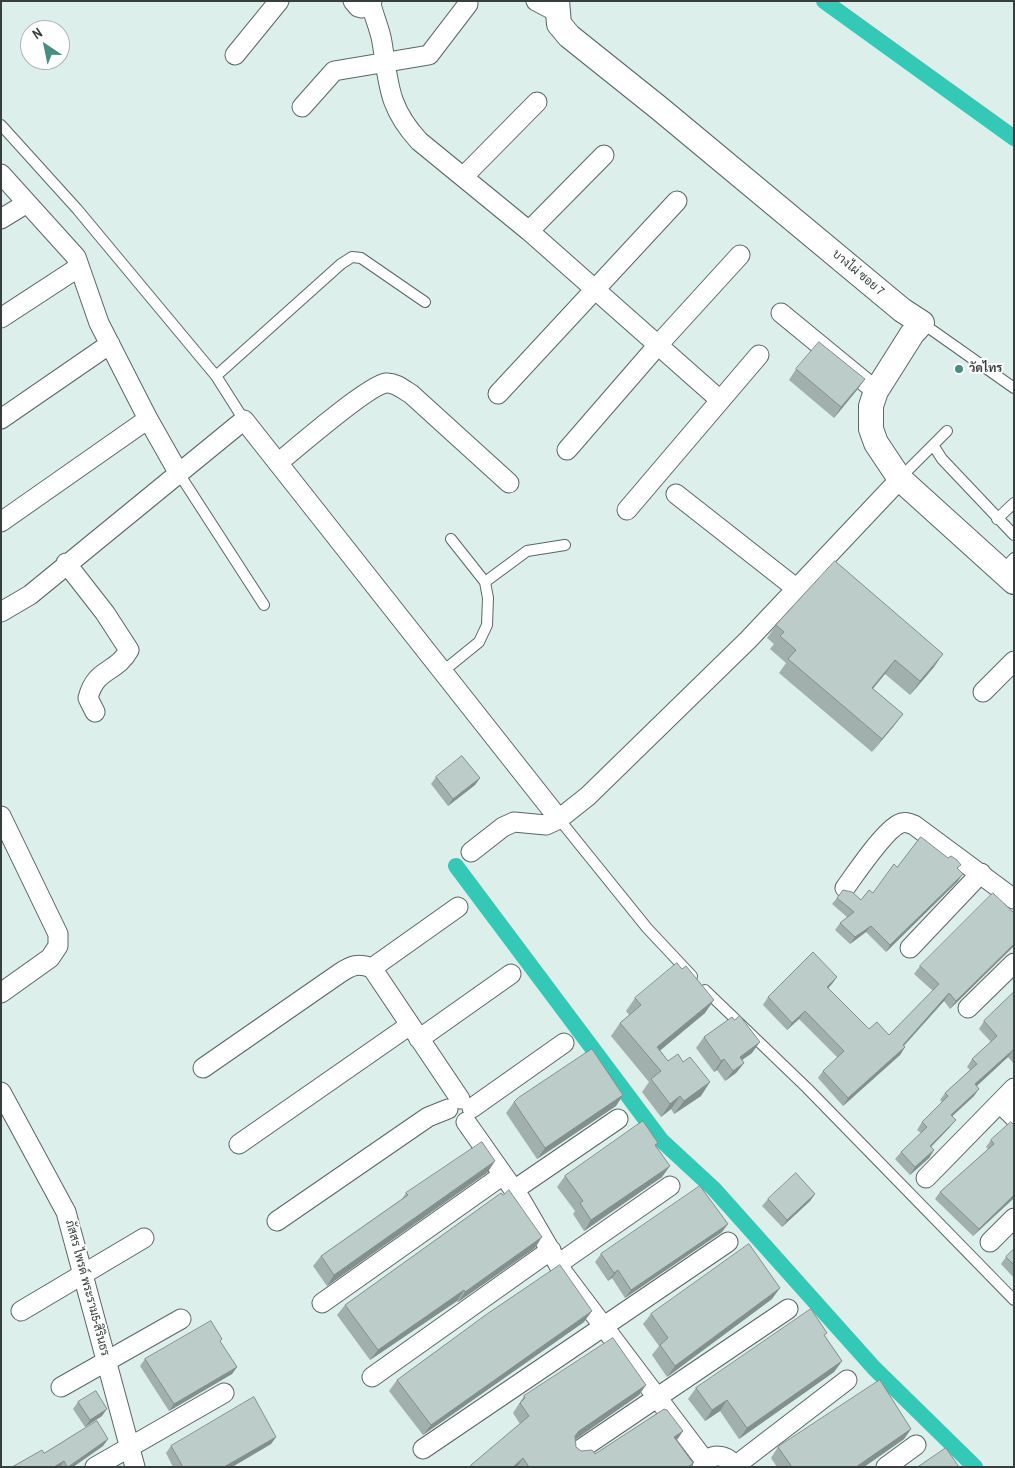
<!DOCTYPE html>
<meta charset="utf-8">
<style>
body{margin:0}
#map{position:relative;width:1015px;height:1468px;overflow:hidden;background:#ddefeb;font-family:"Archivo Narrow",sans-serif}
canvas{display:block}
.frame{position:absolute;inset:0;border:2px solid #373e3d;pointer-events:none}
.north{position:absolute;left:20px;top:20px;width:50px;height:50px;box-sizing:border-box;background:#fff;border:1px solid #afb2b1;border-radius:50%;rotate:326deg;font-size:14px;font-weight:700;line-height:20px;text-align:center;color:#373e3d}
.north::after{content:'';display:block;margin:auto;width:18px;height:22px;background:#488d83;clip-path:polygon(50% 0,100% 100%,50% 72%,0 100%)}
</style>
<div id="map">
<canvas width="1015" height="1468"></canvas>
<div class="frame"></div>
<div class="north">N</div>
</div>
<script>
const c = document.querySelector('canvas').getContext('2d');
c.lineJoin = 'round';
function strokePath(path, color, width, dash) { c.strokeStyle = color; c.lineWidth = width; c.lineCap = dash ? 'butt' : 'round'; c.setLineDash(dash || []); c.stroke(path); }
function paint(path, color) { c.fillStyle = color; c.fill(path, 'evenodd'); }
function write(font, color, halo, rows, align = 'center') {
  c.font = font + ' "Archivo Narrow",Sarabun,sans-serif'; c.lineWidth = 4; c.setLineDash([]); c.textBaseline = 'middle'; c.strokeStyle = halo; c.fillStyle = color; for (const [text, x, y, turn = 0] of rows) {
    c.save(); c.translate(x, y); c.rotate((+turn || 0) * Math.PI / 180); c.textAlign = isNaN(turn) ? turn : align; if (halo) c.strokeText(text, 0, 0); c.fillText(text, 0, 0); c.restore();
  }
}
strokePath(new Path2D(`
 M824,1L1014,138
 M456,866L661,1140L714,1189L874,1368L975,1467`), '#34c8b6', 16);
const service = new Path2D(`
 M1,125L77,209L216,376L244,420
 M922,323L1014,388
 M216,376L341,264L352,257L361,258L425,302
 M933,445L942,459L1014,535
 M178,472L264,605
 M900,478L947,431
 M997,519L1014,503
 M1002,571L1014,558
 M485,582L527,551L565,545
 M442,672L479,642L487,625L488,598L485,582L451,539
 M559,819L647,928L692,976
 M705,990L807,1088L1014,1300`);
const minor = new Path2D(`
 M353,1L358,7L362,8L372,1
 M536,1L557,12
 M371,4C374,17 380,29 382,42C389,85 388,107 419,141L529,231L720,400
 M235,55L279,1
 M302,107L334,71L429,55L468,4
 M1,174L76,257L99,323L148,419L178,472
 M464,176L537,102
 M1,219L27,203
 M529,231L604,155
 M781,313L876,391
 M1,318L79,267
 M498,394L677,201
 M1,419L110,344
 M567,450L658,345L740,255
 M278,463C296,448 369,385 386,383C395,382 404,390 411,394L509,483
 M676,494L797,589
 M627,510L759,355
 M1,522L148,419
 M66,563L105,613L129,650C116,674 96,667 88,698L95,712
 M1,612L30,595L244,420L559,819
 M983,692L1014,661
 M1,816L58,934V946L50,958L1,993
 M471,852L503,827L514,822L546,825L559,819L588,796L748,640L900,479
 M845,888C856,873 884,831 899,824C904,821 909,823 914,825L1014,899
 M910,948L981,873
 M372,968L458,907
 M968,1008L1014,963
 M419,1039L511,974
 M203,1068L340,973C352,965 358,963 372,968L460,1099
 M1,1092L66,1212L135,1467
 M1000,1103L1014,1117
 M472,1108L564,1043
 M466,1122L521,1200L564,1274L705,1461
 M239,1144L410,1025
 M926,1178L1014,1088
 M514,1190L618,1119
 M277,1221L428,1117L448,1109
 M990,1242L1014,1218
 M558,1264L670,1186
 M322,1303L503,1175
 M21,1311L144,1238
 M372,1377L551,1250
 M61,1387L181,1319
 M423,1449L728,1242
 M578,1451L788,1309
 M735,1466L847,1380
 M95,1467L224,1393
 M702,1467C710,1452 726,1453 736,1467
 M886,1467L916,1445`);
const tertiary = new Path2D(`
 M557,1L559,24L569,36L659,108L902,310L922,323L912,334L876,391L871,406V429L876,443L900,479L1014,582`);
strokePath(service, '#576764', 12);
strokePath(minor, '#576764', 21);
strokePath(tertiary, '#576764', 26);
strokePath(service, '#fff', 10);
strokePath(minor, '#fff', 19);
strokePath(tertiary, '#fff', 24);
paint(new Path2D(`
 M796,369L865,379L857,390L834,418L789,380Z
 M776,625L934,667L910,695L885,674L873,689L903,714L893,727L872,752L779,673L786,663L770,649L774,644L767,638Z
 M436,777L480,778L475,785L448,806L431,784Z
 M897,867L958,869V881L886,952L866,932L850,944L835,930L840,923L847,917L832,904L837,898L861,900L873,893Z
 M1014,946L950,1009L944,1001L904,1046L905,1047L900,1055L843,1106L818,1078L823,1071L838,1058L799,1019L787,1030L763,1005L768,997L837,977L828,988L869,1029L889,1035L933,991L914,974L920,966Z
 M1014,992V1064L1008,1057L977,1086L974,1096L952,1116L950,1127L931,1147L934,1150L929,1158L910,1175L895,1159L901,1152L921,1133L917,1130L922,1122L942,1102L940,1100L945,1093L970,1070L967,1067L972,1059L991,1042L979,1029L984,1021Z
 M635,998L705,1013L660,1050L668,1061L701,1096L674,1114L671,1109L661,1117L642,1092L649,1082L611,1036L620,1023L629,1015L626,1011Z
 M704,1037L752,1053L742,1060L744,1063L736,1073L725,1081L717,1070L714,1072L696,1048Z
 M623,1095L616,1106L537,1159L506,1113L514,1102Z
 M1014,1125V1198L973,1236L935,1199L940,1192L988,1149L986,1147L991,1140Z
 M656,1146L662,1177L584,1231L573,1214L575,1211L557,1187L565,1176Z
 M488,1172L327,1286L313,1266L321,1256L402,1199L406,1193Z
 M815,1194L810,1201L782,1227L762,1206L768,1199Z
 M722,1232L625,1298L612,1278L608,1281L595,1262L601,1254Z
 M535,1248L458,1302L457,1301L370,1360L337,1315L345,1305Z
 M1014,1249V1278L1001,1264L1006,1257Z
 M772,1299L667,1377L652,1355L659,1346L643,1324L651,1314Z
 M584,1322L423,1435L389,1391L397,1380Z
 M825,1336L842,1361L834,1372L739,1439L720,1411L705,1421L688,1399L696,1388Z
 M222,1339L220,1342L237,1367L232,1374L169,1411L140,1366L145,1359Z
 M646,1385L639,1395L575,1439L576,1447L581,1451L595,1454L683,1431L677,1440L693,1463L691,1467H470L520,1424L513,1413L524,1396Z
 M78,1402L102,1416L85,1427L73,1409Z
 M911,1429L904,1439L864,1467H777L771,1458L778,1447Z
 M276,1437L271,1444L232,1467H173L166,1453L171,1446Z
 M108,1439L103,1446L73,1467H12L44,1453Z`), '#a1afad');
paint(new Path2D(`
 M865,379L857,390L834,418L841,407Z
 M943,654L934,667L910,695L920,681Z
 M895,660L885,674L862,701L872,688Z
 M903,714L893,727L872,752L882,739Z
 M480,778L475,785L448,806L453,799Z
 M963,874L958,881L886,952L890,945Z
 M871,926L866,932L850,944L855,937Z
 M1014,944V946L950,1009L956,1001Z
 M837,977L832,984L822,995L827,987Z
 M949,993L944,1001L898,1052L903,1045Z
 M714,1000L705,1013L650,1059L657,1047Z
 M805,1011L799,1019L787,1030L792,1023Z
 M760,1042L752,1053L732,1067L740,1057Z
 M905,1047L900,1055L843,1106L848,1098Z
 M1013,1050L1008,1057L970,1092L975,1084Z
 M724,1059L717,1070L714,1072L721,1061Z
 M744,1063L736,1073L725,1081L733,1071Z
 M710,1082L701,1096L674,1114L684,1101Z
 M979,1089L974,1096L946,1122L951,1115Z
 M623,1095L616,1106L537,1159L545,1148Z
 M680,1096L671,1109L661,1117L670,1104Z
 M956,1120L950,1127L925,1153L930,1146Z
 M934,1150L929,1158L910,1175L915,1167Z
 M495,1161L488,1172L327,1286L334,1275Z
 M670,1166L662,1177L584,1231L591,1220Z
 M815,1194L810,1201L782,1227L787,1220Z
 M1014,1195V1198L973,1236L979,1229Z
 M728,1224L722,1232L625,1298L631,1290Z
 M542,1237L535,1248L458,1302L465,1292Z
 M618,1270L612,1278L608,1281L614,1273Z
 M780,1288L772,1299L667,1377L675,1366Z
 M464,1290L457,1301L370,1360L378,1350Z
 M592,1311L584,1322L423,1435L431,1425Z
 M842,1361L834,1372L739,1439L747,1428Z
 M237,1367L232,1374L169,1411L174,1404Z
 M646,1385L639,1395L572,1442L568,1447L579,1431Z
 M727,1400L720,1411L705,1421L712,1410Z
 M107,1409L102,1416L85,1427L90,1420Z
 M911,1429L904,1439L864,1467H856Z
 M683,1431L676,1441L674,1437Z
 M276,1437L271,1444L232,1467H224Z
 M108,1439L103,1446L73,1467H68Z
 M523,1458L517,1467H513Z
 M64,1461L60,1467H54Z`), '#838f8d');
const building = new Path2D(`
 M819,342L865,379L841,407L796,369Z
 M835,561L943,654L920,681L895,660L872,688L903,714L882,739L788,659L796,650L780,636L784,632L776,625Z
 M462,756L480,778L453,799L436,777Z
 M921,837L948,858L951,856L957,860L961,865L957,868L963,874L890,945L871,926L855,937L840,923L854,912L837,898L843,890L852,892L861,900L869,890L873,893L894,864L897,867Z
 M993,893L1014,913V944L956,1001L949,993L903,1045L905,1047L848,1098L823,1071L844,1051L805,1011L792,1023L768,997L813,952L837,977L827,987L869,1029L877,1022L889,1035L939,984L920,966Z
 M677,963L682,969L686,966L714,1000L657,1047L668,1061L678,1054L683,1062L690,1057L710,1082L684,1101L680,1096L670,1104L651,1079L661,1071L620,1023L641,1005L635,998Z
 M1014,992V1051L1013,1050L975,1084L979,1089L951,1115L956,1120L930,1146L934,1150L915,1167L901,1152L927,1127L922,1122L948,1096L945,1093L977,1064L972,1059L997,1036L984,1021Z
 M740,1016L760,1042L740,1057L744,1063L733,1071L724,1059L721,1061L704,1037L732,1017L734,1020Z
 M592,1049L623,1095L545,1148L514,1102L518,1098Z
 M643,1121L658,1143L655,1145L670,1166L591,1220L580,1203L583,1201L565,1176Z
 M1011,1122L1014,1125V1195L979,1229L940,1192L994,1144L991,1140Z
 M482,1142L495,1161L334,1275L321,1256L408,1195L406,1193Z
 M796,1173L815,1194L787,1220L768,1199Z
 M700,1186L728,1224L631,1290L618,1270L614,1273L601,1254Z
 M509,1190L542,1237L465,1292L464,1290L378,1350L345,1305L501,1193L503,1195Z
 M749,1244L780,1288L675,1366L660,1345L668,1338L651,1314Z
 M1014,1249V1265L1006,1257Z
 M560,1265L592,1311L431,1425L397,1380L487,1314Z
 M811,1309L827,1333L824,1335L842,1361L747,1428L727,1400L712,1410L696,1388Z
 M211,1321L222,1339L220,1341L237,1367L174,1404L145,1359Z
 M613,1338L646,1385L579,1431L575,1436L576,1447L581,1451L592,1450L595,1454L664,1409L667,1410L683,1431L674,1437L693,1463L688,1467H529L523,1458L513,1467H470L471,1465L529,1416L520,1403L525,1398L524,1396Z
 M880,1380L911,1429L856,1467H792L778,1447Z
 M96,1391L107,1409L90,1420L78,1402Z
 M254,1397L276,1437L224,1467H183L171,1446Z
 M97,1421L108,1439L68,1467H67L64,1461L54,1467H12L42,1450L44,1453Z
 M946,1448L959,1467H918Z`);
paint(building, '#bbccc9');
strokePath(building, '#838f8d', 1);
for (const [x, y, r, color] of [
 [959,369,5,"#488d83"]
]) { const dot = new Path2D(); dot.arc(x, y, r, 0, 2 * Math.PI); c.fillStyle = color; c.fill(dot); strokePath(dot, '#fff', 2); }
write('12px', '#373e3d', '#fff', [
 ["บางไผ่ ซอย 7",858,273,40],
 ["ภัสสร ไพรด์ พระราม5-สิรินธร",87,1288,75]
]);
write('bold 12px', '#373e3d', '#fff', [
 ["วัดไทร",969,369]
], 'left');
</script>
